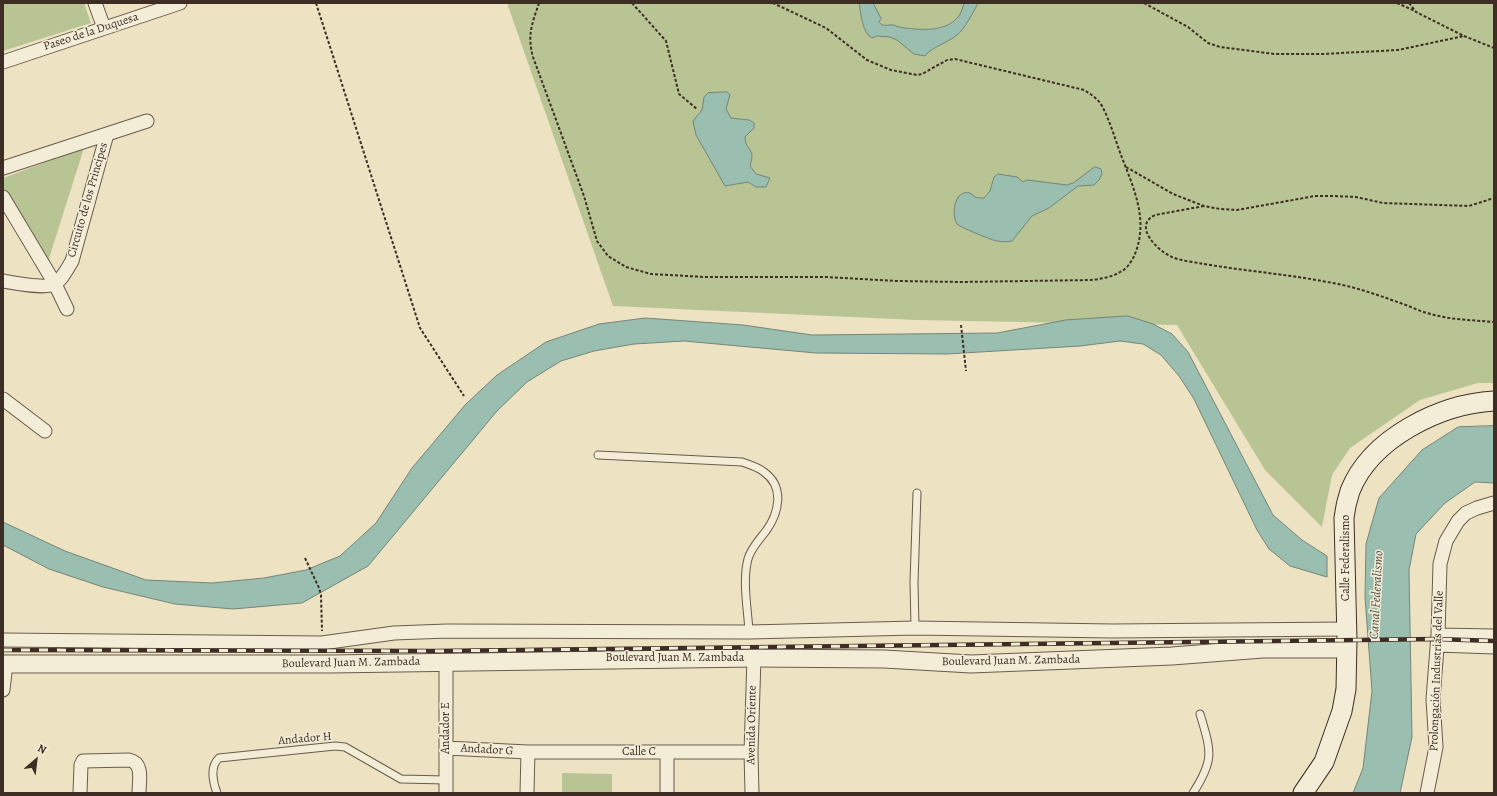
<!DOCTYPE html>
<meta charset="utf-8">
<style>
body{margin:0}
#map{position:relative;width:1497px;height:796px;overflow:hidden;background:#ede3c3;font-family:Alegreya,serif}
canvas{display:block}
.frame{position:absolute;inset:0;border:4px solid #3d2d24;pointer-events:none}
.north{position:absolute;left:16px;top:740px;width:40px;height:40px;-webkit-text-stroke:3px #f3edd8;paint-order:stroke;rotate:28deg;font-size:11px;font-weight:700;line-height:16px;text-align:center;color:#3d2d24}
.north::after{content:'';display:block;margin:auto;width:14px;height:18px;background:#3d2d24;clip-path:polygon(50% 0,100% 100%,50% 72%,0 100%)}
</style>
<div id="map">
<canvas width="1497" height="796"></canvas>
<div class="frame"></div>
<div class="north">N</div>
</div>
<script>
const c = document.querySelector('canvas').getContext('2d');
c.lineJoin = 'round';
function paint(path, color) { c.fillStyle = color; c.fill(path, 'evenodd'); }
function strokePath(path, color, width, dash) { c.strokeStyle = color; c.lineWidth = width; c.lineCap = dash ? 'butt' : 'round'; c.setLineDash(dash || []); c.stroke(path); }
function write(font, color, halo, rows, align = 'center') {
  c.font = font + ' Alegreya,serif'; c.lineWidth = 3; c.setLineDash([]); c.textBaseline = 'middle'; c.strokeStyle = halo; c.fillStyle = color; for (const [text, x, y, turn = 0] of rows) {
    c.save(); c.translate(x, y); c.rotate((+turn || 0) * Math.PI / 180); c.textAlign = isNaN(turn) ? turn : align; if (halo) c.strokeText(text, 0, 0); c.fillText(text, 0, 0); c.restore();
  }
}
paint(new Path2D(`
 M3,3H84L91,23L3,51Z
 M507,3H1494V383H1478L1420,400L1350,448L1332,475L1322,527L1265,470L1177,325L916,320L613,306Z
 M84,148L46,268L3,193V178Z
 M562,773L612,774V793H562Z`), '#b8c494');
const water = new Path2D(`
 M859,3H873L881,18L879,22C884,28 888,24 893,25C897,26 901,28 905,28C922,30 946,32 958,17C961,14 963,7 964,3H978C974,11 964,30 957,35C949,42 930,48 925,56L914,54L897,40L890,37L877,36L872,38C862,33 861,13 859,3Z
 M727,92L730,95L726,109L731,118L749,120L754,123V128L745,137C746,153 756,146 750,166L756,174L770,178L766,187H756L748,182L725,186L696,135L693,121L702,110L704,97L708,93Z
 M1095,167L1101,169L1102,174L1099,180L1094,185L1078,186L1049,208L1032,216L1012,241C1007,242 1002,242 997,241C993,241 958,226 957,224C951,215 954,189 970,193C972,194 973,196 975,197C978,198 981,198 984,198L990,191L994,177L998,174L1017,177L1023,182L1027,180L1067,185L1073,183Z
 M1128,316L1153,324L1172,334L1188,352L1273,515L1302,540L1327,556V577L1290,566L1269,549L1257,530L1194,399L1179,376L1161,355L1143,344L1120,341L1080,346L947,354L816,353L684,341L634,344L594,351L561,361L527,382L497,411L368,566L302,603L233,609L175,604L103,587L49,569L3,545V522L65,551L146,580L212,583L264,578L306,570L340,556L376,523L412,468L465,405L497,375L546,342L599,324L645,318L743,325L812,335L997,333L1066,320Z
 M1494,426V483L1475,482L1445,503L1416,534L1409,570L1412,737L1400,793H1353L1363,768L1372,691L1365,597L1366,544L1379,498L1422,450L1458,427Z`);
paint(water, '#9abeb0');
strokePath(water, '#758478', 1);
const service = new Path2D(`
 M598,455L742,462C750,465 758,467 764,472C785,487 779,513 766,531C759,540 751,548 748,559C742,581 748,610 749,632
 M915,628L914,582L917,493
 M217,793C213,782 209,767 219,758L335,746L345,747L401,779L446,780
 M1193,793C1215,759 1211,751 1200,714`);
const minor = new Path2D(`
 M95,3L104,28
 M3,62L180,3
 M3,168L147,121
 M3,197L55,284L67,309
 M3,281C14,283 46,289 54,284C62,280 67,269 72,261L107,134
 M3,399L45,431
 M1438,635L1494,636
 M3,640L322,643L394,633L447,631L749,632L915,628L1113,631L1347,629
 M1437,645L1494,647
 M446,662V793
 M3,690L6,664
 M446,748L528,752H751
 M80,793L81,765L83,761L129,760C144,763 139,781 139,793
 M527,793L528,752
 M667,793V752
 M752,793L751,752L754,658
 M1427,793L1436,747L1433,699L1438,635L1440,564L1446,541L1458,521L1466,513L1477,508L1494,503`);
const tertiary = new Path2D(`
 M3,664H330L754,658L884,659L971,664L1172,656L1263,649H1347`);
const secondary = new Path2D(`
 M1303,793L1324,762L1342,711L1346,689L1347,640L1344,518C1345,509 1347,500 1350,491C1371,438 1440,404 1494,401`);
strokePath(service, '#695a4c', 9);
strokePath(minor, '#695a4c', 15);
strokePath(tertiary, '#695a4c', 19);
strokePath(secondary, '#3d2d24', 21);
strokePath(new Path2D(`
 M316,3L420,328L464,396
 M539,3C532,24 527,35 533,57L584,196L597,241L608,256L626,267L651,274L705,277H826L897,281L961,282L1091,280C1101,279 1112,277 1120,272C1127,269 1132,261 1135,254C1149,219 1133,187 1121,155C1115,139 1110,121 1102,106C1098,99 1091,94 1084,90L955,59L947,60L922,74L917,75L891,70L867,60L826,28L773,3
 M632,3L666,41L679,94L697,109
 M1144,3L1188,27L1208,43L1220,47L1275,54H1323L1398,50L1464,36
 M1397,3L1415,11
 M1409,3L1416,12L1464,36L1494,48
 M1126,167L1173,194L1204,206L1220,209L1237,210L1315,196H1335L1356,197L1383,203L1469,206L1494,198
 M1204,206L1155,215C1132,226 1158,251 1172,257C1181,261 1194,262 1204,264C1245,271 1286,274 1327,282C1353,286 1378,295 1403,304C1412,307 1421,312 1431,314C1451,320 1473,320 1494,322
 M961,325L966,371
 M305,558L319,588L321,595L322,631`), '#3d2d24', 2, [3, 2]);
strokePath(service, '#f3edd8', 7);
strokePath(minor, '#f3edd8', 13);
strokePath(tertiary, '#f3edd8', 17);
strokePath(secondary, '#f3edd8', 19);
const rail = new Path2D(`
 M3,650L437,651L1359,640L1437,639L1494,641`);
strokePath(rail, '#3d2d24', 4.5);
strokePath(rail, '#f3edd8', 3, [9]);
write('12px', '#3d2d24', '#f3edd8', [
 ["Paseo de la Duquesa",91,32,-18],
 ["Circuito de los Principes",88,200,-74],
 ["Calle Federalismo",1346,558,-90],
 ["Boulevard Juan M. Zambada",675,658],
 ["Boulevard Juan M. Zambada",1011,661,-1],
 ["Boulevard Juan M. Zambada",351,663,-1],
 ["Prolongación Industrias del Valle",1437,671,-88],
 ["Avenida Oriente",752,725,-89],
 ["Andador E",446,728,-90],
 ["Andador H",305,739,-5],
 ["Andador G",487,750,3],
 ["Calle C",639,752]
]);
write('italic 13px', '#545147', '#f3edd8', [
 ["Canal Federalismo",1377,595,-87]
]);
</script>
